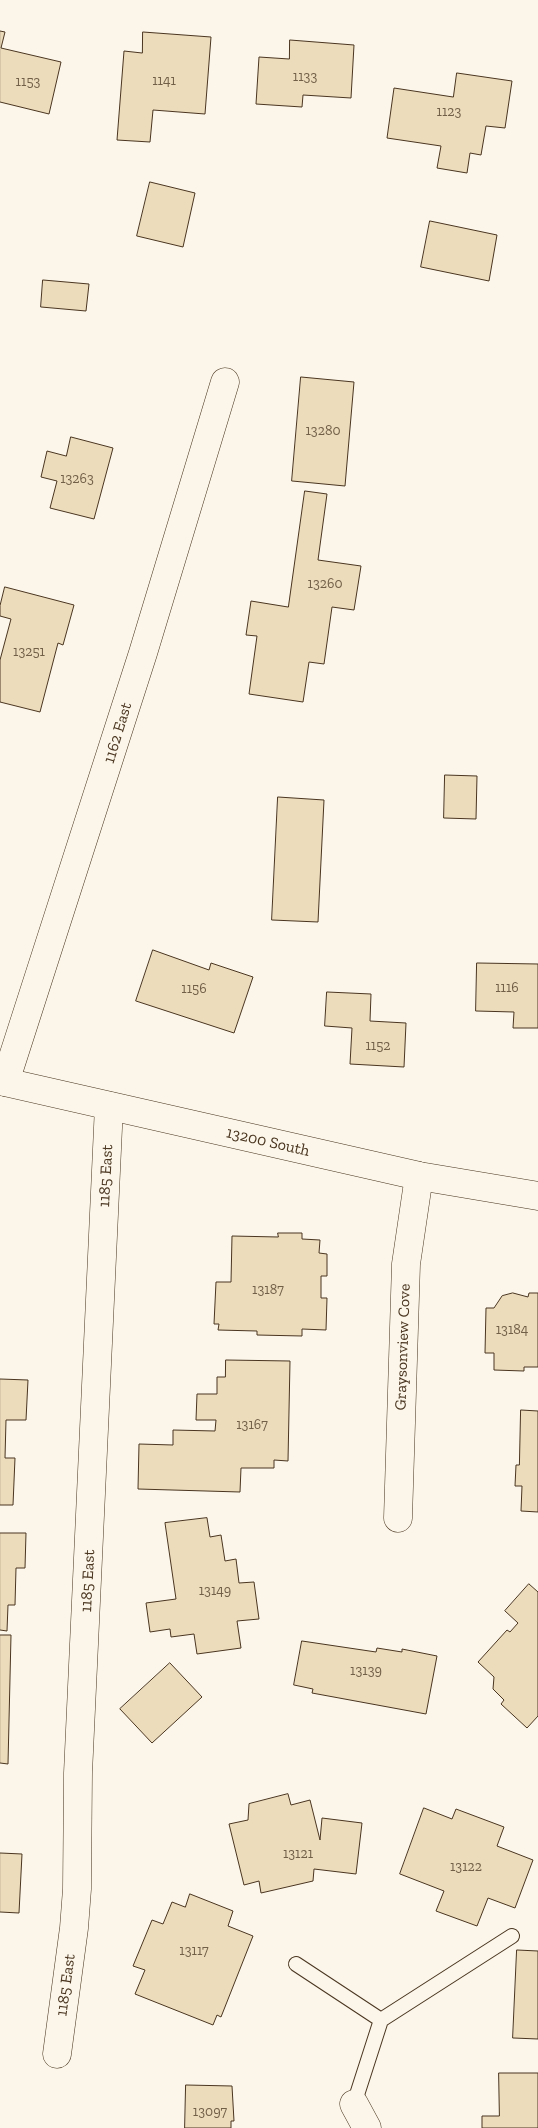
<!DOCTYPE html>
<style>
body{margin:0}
canvas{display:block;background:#fbf6e9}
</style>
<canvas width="538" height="2128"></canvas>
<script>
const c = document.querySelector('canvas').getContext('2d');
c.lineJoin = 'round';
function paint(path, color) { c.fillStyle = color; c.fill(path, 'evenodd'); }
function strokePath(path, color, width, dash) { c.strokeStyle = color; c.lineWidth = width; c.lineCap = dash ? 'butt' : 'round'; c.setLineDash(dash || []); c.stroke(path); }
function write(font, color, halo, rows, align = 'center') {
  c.font = font + ' "Zilla Slab",serif'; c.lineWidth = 4; c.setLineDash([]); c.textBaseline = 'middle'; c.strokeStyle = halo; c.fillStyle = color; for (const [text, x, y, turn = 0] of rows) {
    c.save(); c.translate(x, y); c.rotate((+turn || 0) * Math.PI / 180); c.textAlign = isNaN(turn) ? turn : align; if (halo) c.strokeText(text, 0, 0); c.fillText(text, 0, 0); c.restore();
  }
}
const building = new Path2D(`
 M0,31L5,32L1,48L61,62L49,114L0,102Z
 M143,32L211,37L205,114L153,110L150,142L117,140L124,51L142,53Z
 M290,40L354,45L351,98L303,95L302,107L256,104L259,57L289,59Z
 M457,73L512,81L505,128L486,126L481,155L470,153L467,173L437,168L441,146L387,138L394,88L453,97Z
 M150,182L195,193L183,247L137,236Z
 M430,221L497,235L489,281L421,267Z
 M43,280L89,284L86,311L41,307Z
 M301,377L354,382L345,486L292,481Z
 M71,437L113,448L94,519L50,508L57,481L41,477L47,451L66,456Z
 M305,491L327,494L318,560L361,566L354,610L332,607L324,664L309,662L303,702L249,694L257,636L246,635L251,601L288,607Z
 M5,587L74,605L63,645L58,643L40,712L0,702V660L11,619L0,616V606Z
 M445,775L477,776L476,819L444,818Z
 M278,797L324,800L318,922L272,920Z
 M153,950L209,970L211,963L253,977L234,1033L136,1001Z
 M477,963L538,964V1028H513L514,1012L476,1011Z
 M327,992L371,994L370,1021L406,1023L404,1067L350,1064L352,1028L325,1026Z
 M278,1233H302V1239L320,1240L319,1253L327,1254V1276H321V1298H327L326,1330L302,1329V1336L257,1335V1331L218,1330L219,1324H214L216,1282H231L232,1236L278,1237Z
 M513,1293L528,1297L529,1293H538V1367H524V1371L494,1370V1353H485L486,1308H494L502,1296Z
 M226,1360L290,1361L288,1461L274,1460V1468H241L240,1492L138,1489L139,1444L173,1445V1430L215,1431L216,1420H196L197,1394H217V1377H225Z
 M0,1379L28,1380L26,1420H6L5,1458H15L13,1505H0Z
 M521,1410L538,1411V1512L521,1511L522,1486H515L516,1465H519Z
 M207,1518L210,1537L221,1535L225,1561L236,1559L239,1583L254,1582L259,1619L237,1621L241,1648L197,1654L194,1634L171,1637L170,1629L150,1632L146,1603L176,1599L165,1523Z
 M0,1533H26L25,1568H16L15,1605H8L7,1631L0,1630Z
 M529,1584L538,1592V1716L527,1728L501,1704L504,1700L493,1689L494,1677L478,1662L507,1630L510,1632L518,1623L505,1611Z
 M0,1635H11L8,1764L0,1763Z
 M302,1641L376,1652L377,1648L402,1652V1649L437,1656L426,1714L312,1693L313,1689L294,1685Z
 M170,1663L202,1697L152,1743L120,1709Z
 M288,1794L291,1805L310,1800L320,1840L322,1818L362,1823L356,1874L314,1869L313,1881L261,1893L259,1881L244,1885L229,1824L248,1820L249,1804Z
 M424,1808L452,1819L456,1809L504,1827L497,1846L533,1860L515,1908L488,1898L477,1926L436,1911L444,1891L400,1874Z
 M0,1853L22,1854L19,1913L0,1912Z
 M190,1894L233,1911L228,1926L253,1936L221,2017L217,2015L213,2025L135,1994L145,1970L133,1966L152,1920L163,1924L172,1902L185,1907Z
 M517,1950L538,1951V2039L513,2038Z
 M499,2073H538V2128H482V2116H499Z
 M186,2085L232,2086L234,2121H231V2128H185Z`);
paint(building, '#ecdcbc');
strokePath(building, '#4a3520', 1);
const lane = new Path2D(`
 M296,1964L381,2020
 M354,2104L381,2020L512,1936`);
const street = new Path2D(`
 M5,1082L143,653L225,382
 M398,1518L406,1264L419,1176
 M57,2054L74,1928L77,1889L78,1773L109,1106
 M354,2104L367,2128`);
const secondary = new Path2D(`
 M0,1081L419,1176L538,1196`);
strokePath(lane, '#4a3520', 16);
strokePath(street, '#4a3520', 29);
strokePath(secondary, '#4a3520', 29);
strokePath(lane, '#fbf6e9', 14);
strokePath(street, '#fbf6e9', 28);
strokePath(secondary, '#fbf6e9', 28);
write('14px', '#725f47', null, [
 ["1133",305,77],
 ["1141",164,81],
 ["1153",28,82],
 ["1123",449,112],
 ["13280",323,431],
 ["13263",77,479],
 ["13260",325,584],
 ["13251",29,652],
 ["1116",507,988],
 ["1156",194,989],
 ["1152",378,1046],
 ["13187",268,1290],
 ["13184",512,1330],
 ["13167",252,1425],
 ["13149",215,1591],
 ["13139",366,1671],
 ["13121",298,1854],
 ["13122",466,1867],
 ["13117",194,1951],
 ["13097",210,2112]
]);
write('16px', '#4a3520', '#fbf6e9', [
 ["1162 East",118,733,-73],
 ["13200 South",268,1142,13],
 ["1185 East",106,1176,-87],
 ["Graysonview Cove",403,1347,-88],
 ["1185 East",88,1581,-87],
 ["1185 East",66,1985,-82]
]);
</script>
